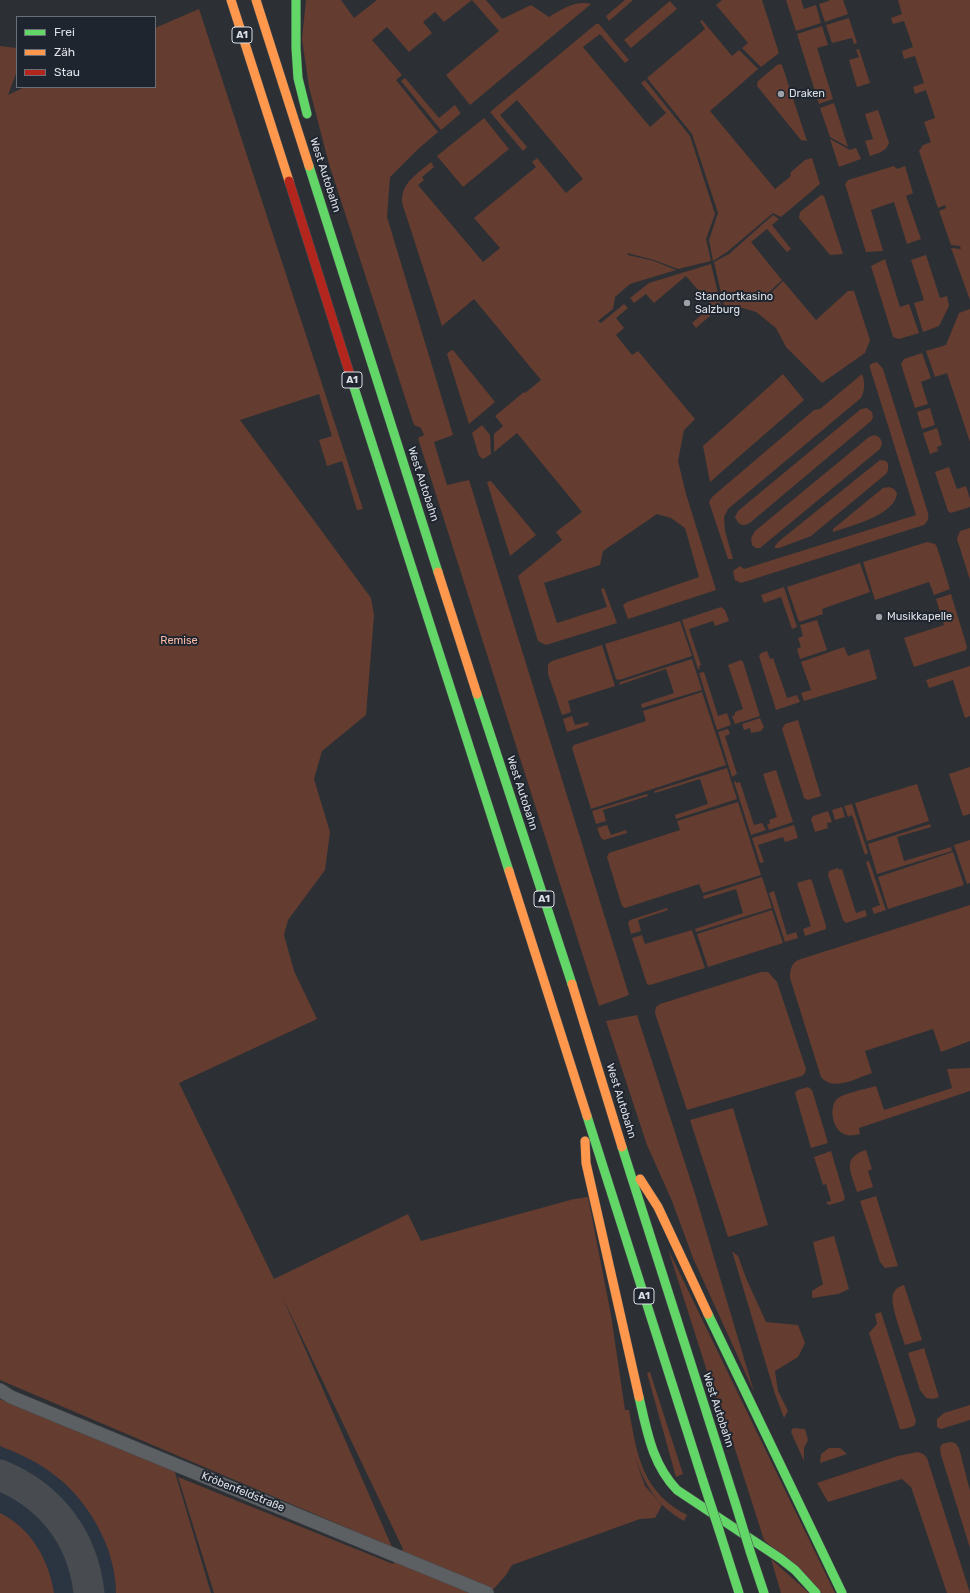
<!DOCTYPE html>
<meta charset="utf-8">
<style>
body{margin:0}
#map{position:relative;width:970px;height:1593px;overflow:hidden;background:#2c3034;font-family:Rubik,sans-serif}
canvas{display:block}
.legend{position:absolute;left:16px;top:16px;width:140px;height:72px;box-sizing:border-box;background:#1f252e;border:1px solid #6b7078;margin:0;padding:5px 7px;list-style:none;font-size:12px;color:#dce0e6}
.legend li{display:flex;align-items:center;gap:8px;height:20px}
.legend b{width:20px;border:1px solid #6b7078}
</style>
<div id="map">
<canvas width="970" height="1593"></canvas>
<ul class="legend">
<li><b style="height:5px;background:#63d668"></b>Frei</li>
<li><b style="height:5px;background:#ff974d"></b>Zäh</li>
<li><b style="height:5px;background:#b3261e"></b>Stau</li>
</ul>
</div>
<script>
const c = document.querySelector('canvas').getContext('2d');
c.lineJoin = 'round';
function paint(path, color) { c.fillStyle = color; c.fill(path, 'evenodd'); }
function strokePath(path, color, width, dash) { c.strokeStyle = color; c.lineWidth = width; c.lineCap = dash ? 'butt' : 'round'; c.setLineDash(dash || []); c.stroke(path); }
function write(font, color, halo, rows, align = 'center') {
  c.font = font + ' Rubik,sans-serif'; c.lineWidth = 4; c.setLineDash([]); c.textBaseline = 'middle'; c.strokeStyle = halo; c.fillStyle = color; for (const [text, x, y, turn = 0] of rows) {
    c.save(); c.translate(x, y); c.rotate((+turn || 0) * Math.PI / 180); c.textAlign = isNaN(turn) ? turn : align; if (halo) c.strokeText(text, 0, 0); c.fillText(text, 0, 0); c.restore();
  }
}
paint(new Path2D(`
 M0,1399L211,1593H0Z`), '#2b3441');
paint(new Path2D(`
 M306,0H341L354,18L377,0H472L444,22L435,12L423,22L432,33L409,52L387,27L372,40L402,75L396,80L438,132L417,150L390,177L387,217L453,435L434,442L447,485L469,480L629,995L599,1006L418,438L424,435L421,428L414,425L329,164L309,87L302,39Z
 M472,0H486L502,19L531,5L549,17C562,9 576,0 591,4L470,105L446,75L499,31Z
 M625,0H633L609,21L606,16Z
 M722,0H762L779,53L761,67L742,48L748,43L716,5Z
 M786,0H801L804,9L816,5L821,23L796,31Z
 M829,0H843L848,14L825,22L819,4L829,1Z
 M898,0H970V300L951,248L961,249L960,246L951,245L939,211L946,208L945,205L938,208L919,151L923,145L931,142L924,122L935,118L926,90L915,94L913,87L924,83L915,56L904,59L902,51L913,47L904,21L893,24L891,18L902,14Z
 M670,1L677,9L631,48L624,40Z
 M199,9L363,509L357,510L342,461L327,466L319,440L332,436L319,394L240,420L371,598L374,615L366,715L322,751L314,779L330,832L325,870L288,920L284,935L294,971L317,1019L179,1083L274,1279L408,1214L421,1241L574,1199L588,1197L611,1315L625,1410H629C637,1455 642,1492 687,1515L684,1521C656,1505 645,1485 634,1455L645,1486L662,1505L655,1518L640,1519L512,1565L506,1575L490,1593H214L178,1477L393,1564L403,1549L282,1296L392,1547L0,1380V46L17,48V71L8,95L25,87H155V28Z
 M849,18L857,43L854,44L852,38L832,43L826,25Z
 M702,20L732,56L739,50L758,69L710,111L775,189L791,176L790,173L805,160L812,158L820,184L781,217L773,213L727,252L713,261L709,240L718,213L692,134L647,78L705,29L700,21Z
 M596,24H599L629,60L625,63L600,34L583,47L650,127L666,113L641,83L645,80L690,136L715,214L706,239L711,261L678,269L654,260L627,253L628,255L654,261L676,270L630,284L615,297L613,309L598,321L601,323L624,304L628,308L616,318L624,328L616,335L632,355L638,351L695,419L684,430L678,461L686,494L716,590L628,619L623,605L627,602L699,577L685,528L671,518L657,514L603,551L600,565L544,583L557,623L607,607L601,589L604,588L617,623L546,645L538,641L518,576L562,540L556,532L582,512L517,433L494,452V434L503,426L495,416L524,392L525,393L541,380L474,299L442,326L406,215C404,209 400,200 403,193C406,180 421,171 431,162L434,167L422,177L424,180L418,185L483,262L500,248L474,218L536,167L532,162L537,158L566,193L583,179L517,100L500,115L527,147L523,151L490,112Z
 M822,26L828,45L817,48L833,99L819,104L797,34Z
 M859,49L870,83L857,87L849,60L859,57L856,50Z
 M780,64L782,65L807,141L801,140L757,86L758,81L777,65Z
 M405,78L439,118L455,105L460,112V114L441,130L401,81Z
 M834,103L848,147L830,137L820,108Z
 M878,110L889,143C886,152 878,153 870,156L865,141L873,139L865,114Z
 M484,118L509,149L463,187L437,156Z
 M830,139L850,150L856,148L861,159L839,167Z
 M894,166L897,169L905,166L913,193L906,196L921,239L907,244L894,202L871,210L883,251L866,252L845,184L848,180Z
 M821,195L824,196L843,254L830,255L799,218L800,212Z
 M773,215L779,219L772,225L791,249L787,252L767,229L751,242L782,280L761,300L763,301L783,281L816,320L848,291H854L870,340L865,353L822,383L786,347L776,328L756,312L743,308L725,310L714,262L729,254Z
 M926,255L940,298L947,296L949,306L939,326L923,332L914,303L924,300L911,260Z
 M885,259L900,307L909,304L919,333L899,339L893,337L871,266Z
 M711,264L722,310L711,315L696,328L692,323L712,306L686,276L654,303L646,294L634,303L630,298L649,283Z
 M970,309V442L947,373L935,377L926,351L946,345L959,313Z
 M453,350L495,402L469,424L447,354L450,351Z
 M922,353L931,378L921,382L928,404L915,408L901,364L904,359Z
 M877,362L883,369L928,513C929,519 928,521 924,525L741,583L735,580L733,571L740,566L744,569L916,515L870,368V365L873,363Z
 M783,374L804,400L710,482L703,446Z
 M862,374C865,382 865,390 861,398L728,509L724,517L725,531L733,559H728L709,502L712,497L814,410L820,409Z
 M867,408L872,412L873,417L871,421L751,522C744,527 739,526 735,517L738,511L861,409Z
 M930,408L935,425L922,429L917,412Z
 M482,425L490,435L491,454L483,459L479,456L472,433Z
 M937,428L942,445L937,447L938,451L930,454L923,433Z
 M875,435L880,438L882,443L880,449L760,548H756L752,545L751,538L755,531L869,437Z
 M880,460L886,461L888,464V470L886,474L811,536L779,548H775V546L778,542Z
 M949,467L957,489L966,486L970,499V507L951,513L948,511L935,472Z
 M491,481L536,535L510,556L487,482Z
 M889,487L894,489L897,493C896,515 850,526 833,532V529L883,488Z
 M970,528V580L957,539L960,531Z
 M927,542L935,544L937,547L950,589L934,595L929,582L875,600L863,562Z
 M860,563L870,592L822,609L823,614L799,622L787,587Z
 M784,587L797,627L792,629L781,597L764,603L761,595Z
 M951,594L967,647L966,650L914,667L904,638L944,625L936,599Z
 M721,607L725,610L729,621L715,626L713,621L689,629L701,665L699,666L700,669H698L682,620Z
 M817,620L827,650L800,659L797,649L801,647L798,638L803,636L800,625Z
 M680,621L692,656L619,680L616,679L605,644Z
 M602,645L615,686L568,701L571,712L562,715L548,674V664L552,661Z
 M844,647L848,656L869,649L877,679L804,701L801,693L811,690L801,662Z
 M767,651L770,659L773,658L787,698L797,695L800,702L776,710L759,656L761,653Z
 M692,659L702,690L642,708L641,704L674,693L666,669L619,685L620,682Z
 M741,660L743,662L760,716L735,724L732,716L735,715V712L743,709L728,665Z
 M970,666V716L965,718L953,680L929,688L926,680Z
 M704,672L718,716L727,713L731,725L717,730L699,673Z
 M702,692L726,765L591,809L572,748L574,745L646,721L643,711Z
 M572,716L575,725L588,722L589,725L567,732L563,719Z
 M760,718L764,727L761,731L751,733L750,728L744,730L742,724Z
 M798,720L821,796L808,800L804,798L782,729L785,724Z
 M728,729L730,734L725,736L737,774L732,777L718,732Z
 M970,767V814L963,816L949,774Z
 M727,768L737,799L676,819L675,815L708,804L700,779L655,793L654,791Z
 M776,770L793,822L769,830L767,825L770,823L769,820L777,817L763,774Z
 M736,781V783L740,782L754,825L762,823L766,830L751,835L734,782Z
 M917,784L929,821L867,841L855,803Z
 M647,794L648,796L603,810L606,821L596,824L592,811Z
 M738,802L761,875L703,893L699,884L625,908L622,906L607,857L609,853L680,830L677,821Z
 M852,804L868,853L865,855L852,815L848,817L844,806Z
 M842,807L845,817L835,820L832,810Z
 M828,811L832,822L827,823L828,828L815,832L811,819L813,816Z
 M930,824L931,827L897,837L904,861L951,847L952,851L877,874L868,844Z
 M607,825L611,835L626,830L627,833L604,840L601,838L597,828Z
 M794,825L798,838L785,842L783,837L758,845L764,862L760,863L752,838Z
 M970,840V883L967,884L954,845Z
 M953,852L964,885L888,909L878,877Z
 M869,861L886,910L874,914L872,908L880,905L866,862Z
 M838,868L839,870L842,869L856,913L865,910L867,916L846,923L843,920L828,875L829,871Z
 M762,877L772,908L696,932L695,929L743,913L736,889L704,899L703,896Z
 M810,879L812,881L826,926V929L805,936L803,929L811,926L797,883Z
 M774,891L787,935L796,932L798,938L785,942L769,893Z
 M970,905V1041L941,1052L933,1029L865,1051L872,1073C857,1078 834,1092 821,1077L790,978C790,970 791,964 798,960Z
 M667,908L668,910L638,920L641,931L631,934L628,923L630,920Z
 M772,910L783,943L708,967L697,934Z
 M692,930L705,968L650,985L647,984L632,938L642,935L645,944Z
 M761,972H768L777,982L806,1069L805,1073L802,1076L687,1110L655,1013L656,1007L660,1004Z
 M637,1015L696,1197L754,1392L693,1258L672,1201L647,1145L606,1021Z
 M970,1068V1091L859,1128L860,1134C854,1135 848,1137 842,1133C832,1127 829,1107 837,1099C844,1093 866,1089 876,1086L884,1110L952,1088L947,1069Z
 M808,1087L812,1090L828,1143L811,1148L795,1093L798,1090Z
 M733,1108L768,1225L728,1237L690,1120Z
 M866,1150L872,1169L868,1171L873,1187L857,1192C851,1172 841,1158 866,1150Z
 M831,1151L845,1198L843,1201L829,1205L826,1202L831,1201L826,1184L823,1185L814,1157Z
 M876,1196L898,1266L885,1268L880,1262L860,1201Z
 M834,1236L849,1289L838,1294L812,1298V1291L823,1284L813,1242Z
 M668,1249L835,1593H822L764,1540L727,1424L722,1418Z
 M732,1251L738,1256L746,1278L766,1322L798,1325L805,1343L798,1357L775,1371L778,1391L788,1411L784,1418L775,1394Z
 M904,1285L922,1340L905,1345C902,1334 888,1301 894,1292C896,1288 900,1286 904,1285Z
 M881,1312L916,1421L914,1426L904,1429H900L869,1333L877,1324L875,1314Z
 M924,1348L939,1397L933,1399L926,1398L920,1390L908,1353Z
 M650,1372L683,1474L676,1477L647,1373Z
 M0,1399L174,1469L211,1593H116C116,1547 87,1497 49,1471C34,1460 17,1453 0,1446Z
 M970,1405V1420L941,1429L937,1427V1419L944,1413Z
 M793,1428L805,1429L808,1440L804,1448V1461L791,1432Z
 M950,1442L955,1443L959,1448L970,1491V1548L941,1455L940,1448L942,1444Z
 M829,1448H840L847,1454L820,1463L821,1454Z
 M918,1452L923,1454L927,1458L970,1593H947L911,1487L902,1479L828,1502L817,1483L898,1456Z
 M0,1513C31,1528 49,1560 54,1593H0Z
 M771,1559L809,1593H781Z`), '#643c30');
strokePath(new Path2D(`
 M0,1475C51,1496 83,1538 89,1593`), '#484b4f', 31);
const street = new Path2D(`
 M0,1390L11,1397L487,1593`);
const fast = new Path2D(`
 M296,0V48L298,78L307,114
 M309,166L438,572
 M351,378L509,871
 M477,694L572,984
 M587,1116L703,1481
 M622,1147L735,1502
 M708,1314L842,1593
 M639,1397C647,1431 652,1464 677,1490L781,1559L795,1570L816,1593
 M719,1530L739,1593
 M750,1551L764,1593`);
const slow = new Path2D(`
 M231,0L289,181
 M256,0L309,166
 M438,572L477,694
 M509,871L587,1116
 M572,984L622,1147
 M585,1141L586,1163L639,1397
 M640,1179L658,1207L708,1314`);
const jam = new Path2D(`
 M289,181L351,378`);
strokePath(street, '#494d50', 14);
strokePath(fast, '#494d50', 10);
strokePath(slow, '#494d50', 10);
strokePath(jam, '#494d50', 10);
strokePath(street, '#5d6063', 13);
strokePath(fast, '#63d668', 9);
strokePath(slow, '#ff974d', 9);
strokePath(jam, '#b3261e', 9);
const fastBridge = new Path2D(`
 M703,1481L719,1530
 M735,1502L750,1551`);
strokePath(fastBridge, '#494d50', 10, []);
strokePath(fastBridge, '#63d668', 9);
for (const [x, y, r, color] of [
 [781,94,4,"#9ea2a8"],
 [687,303,4,"#9ea2a8"],
 [879,617,4,"#9ea2a8"]
]) { const dot = new Path2D(); dot.arc(x, y, r, 0, 2 * Math.PI); c.fillStyle = color; c.fill(dot); strokePath(dot, '#1f252e', 1.5); }
for (const [x, y, w] of [
 [242,35,20],
 [352,380,20],
 [544,899,20],
 [644,1296,20]
]) { const box = new Path2D(); box.roundRect(x - w / 2, y - 8, w, 16, 3); c.fillStyle = '#1f252e'; c.fill(box); strokePath(box, '#dce0e6', 1); }
write('bold 10px', '#dce0e6', null, [
 ["A1",242,35],
 ["A1",352,380],
 ["A1",544,899],
 ["A1",644,1296]
]);
write('11px', '#dce0e6', '#1f252e', [
 ["Draken",789,94],
 ["Standortkasino",695,297],
 ["Salzburg",695,310],
 ["Musikkapelle",887,617]
], 'left');
write('11px', '#dce0e6', '#1f252e', [
 ["West Autobahn",325,175,72],
 ["West Autobahn",423,484,72],
 ["West Autobahn",522,793,72],
 ["West Autobahn",621,1101,73],
 ["West Autobahn",718,1410,72],
 ["Kröbenfeldstraße",243,1492,22]
]);
write('11px', '#fbbba7', '#1f252e', [
 ["Remise",179,641]
]);
</script>
